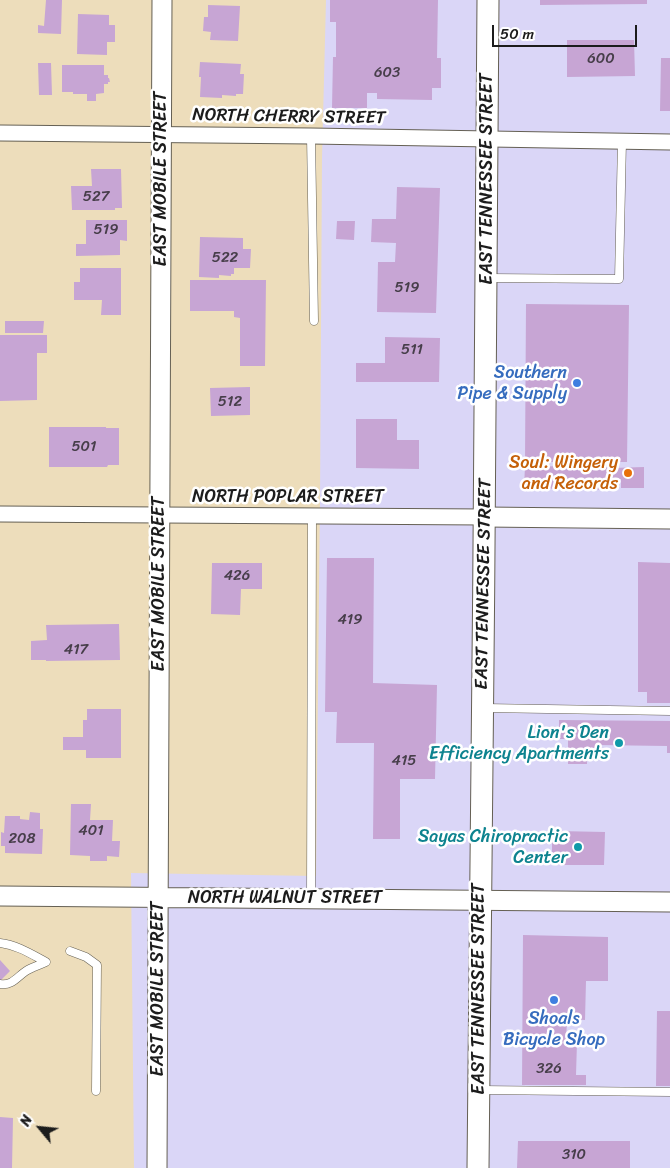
<!DOCTYPE html>
<style>
body{margin:0}
#map{position:relative;width:670px;height:1168px;overflow:hidden;background:#edddbb;font-family:Sriracha,sans-serif}
canvas{display:block}
.north{position:absolute;left:15px;top:1103px;width:50px;height:50px;-webkit-text-stroke:4px #fff;paint-order:stroke;rotate:298deg;font-size:14px;font-weight:700;line-height:20px;text-align:center;color:#1c1c1c}
.north::after{content:'';display:block;margin:auto;width:18px;height:22px;background:#1c1c1c;clip-path:polygon(50% 0,100% 100%,50% 72%,0 100%)}
.scale{position:absolute;left:492px;top:25px;width:145px;height:22px;box-sizing:border-box;border:2px solid #1c1c1c;border-top:0;padding-left:6px;font-size:15px;line-height:18px;white-space:nowrap;color:#1c1c1c;-webkit-text-stroke:4px #fff;paint-order:stroke}
</style>
<div id="map">
<canvas width="670" height="1168"></canvas>
<div class="north">N</div>
<div class="scale">50 m</div>
</div>
<script>
const c = document.querySelector('canvas').getContext('2d');
c.lineJoin = 'round';
function paint(path, color) { c.fillStyle = color; c.fill(path, 'evenodd'); }
function strokePath(path, color, width, dash) { c.strokeStyle = color; c.lineWidth = width; c.lineCap = dash ? 'butt' : 'round'; c.setLineDash(dash || []); c.stroke(path); }
function write(font, color, halo, rows, align = 'center') {
  c.font = font + ' Sriracha,sans-serif'; c.lineWidth = 5; c.setLineDash([]); c.textBaseline = 'middle'; c.strokeStyle = halo; c.fillStyle = color; for (const [text, x, y, turn = 0] of rows) {
    c.save(); c.translate(x, y); c.rotate((+turn || 0) * Math.PI / 180); c.textAlign = isNaN(turn) ? turn : align; if (halo) c.strokeText(text, 0, 0); c.fillText(text, 0, 0); c.restore();
  }
}
paint(new Path2D(`
 M326,0H670V1168H134L131,873L316,876L320,499L322,158Z`), '#dad6f7');
paint(new Path2D(`
 M46,0H62L61,34L38,33V25L44,26Z
 M330,0H438L437,58H441V88H432V100L377,99V93H367V108H332L333,57H336V22H330Z
 M540,0H647V4L540,5Z
 M208,5L240,6L238,41L210,40L211,32L203,31L204,17H208Z
 M78,14L109,15V25H115V42H107V55L77,54Z
 M567,40H634L635,76L567,77Z
 M661,58H670V111H660Z
 M200,62L241,64L240,74H244L243,94H236V96L222,95V98L200,97L201,77H199Z
 M38,63H51L52,95H39Z
 M62,65H104V75H108V78H109L110,82H108V84H104V93L96,94V101H87V94H73V92H62Z
 M91,169H121L122,208H115V210H72L71,186H92Z
 M397,187L440,188L436,313L377,312L378,262H395L396,243L371,242L372,219H396Z
 M86,220H127V241L120,240V255L76,256V244H86Z
 M337,221H355L354,240L336,239Z
 M200,237L243,238V249H251L250,268H234V274H231V276L219,275V278L199,277Z
 M80,268H121V315H101L102,300H74V282H80Z
 M190,280H266L265,366H240V318L234,317V311H190Z
 M526,304L629,305L627,462H525Z
 M5,321H44L43,333H5Z
 M0,335H47V353H37V400L0,401Z
 M385,337L440,338L439,382H356V363H385Z
 M250,387V415L211,416L210,388Z
 M356,419H397V440H419V469L356,468Z
 M49,427H106V428H119V465H108L107,467H49Z
 M525,466L608,467L607,490L524,488Z
 M644,467V488H621V479L612,480L613,468Z
 M327,558H374L373,683L437,685L435,779H400V839H373L374,743H336L337,712H325Z
 M638,562L670,563V703H647V692H638Z
 M212,563H262V589H241L240,615L211,614Z
 M119,624L120,660L46,661V660H31V641L47,640L46,625Z
 M87,709H121V758H86V750H63V737H83V720H87Z
 M559,720L670,721V753H667V746L597,745V755H587V764H568V739H559Z
 M71,804H91L90,820H113L112,841H120L119,857L107,856V861H90V856L70,855Z
 M30,812L40,813V829H43L42,854L5,853V846H1V832L4,833L5,816H20V819L29,820Z
 M557,831L605,832L604,865H556V853H552V841H556Z
 M523,935L608,937V981H586L585,1020L567,1019L566,1042H577L576,1075H586V1085H522Z
 M0,960L10,971L0,981Z
 M657,1011H670V1086H656Z
 M0,1117L13,1118L12,1168H0Z
 M518,1141H630V1168H517Z`), '#c7a5d4');
const service = new Path2D(`
 M311,136L314,321
 M488,278L619,279L622,141
 M485,708L670,711
 M311,898L312,516
 M0,943C17,945 31,954 46,962C40,965 32,967 26,971C17,977 12,986 0,984
 M70,951L86,957L97,965L96,1091
 M480,1090L670,1092`);
const minor = new Path2D(`
 M0,133L311,136L670,142
 M0,514L485,517`);
const tertiary = new Path2D(`
 M485,517L670,519
 M0,896L670,902
 M157,1168L162,0`);
const secondary = new Path2D(`
 M478,1168C481,779 487,389 488,0`);
strokePath(service, '#656054', 9);
strokePath(minor, '#656054', 17);
strokePath(tertiary, '#656054', 21);
strokePath(secondary, '#656054', 23);
strokePath(service, '#fff', 8);
strokePath(minor, '#fff', 15);
strokePath(tertiary, '#fff', 19);
strokePath(secondary, '#fff', 21);
for (const [x, y, r, color] of [
 [577,383,5,"#3f7fe0"],
 [628,473,5,"#e8710a"],
 [619,743,5,"#0f9aa8"],
 [578,847,5,"#0f9aa8"],
 [554,1000,5,"#3f7fe0"]
]) { const dot = new Path2D(); dot.arc(x, y, r, 0, 2 * Math.PI); c.fillStyle = color; c.fill(dot); strokePath(dot, '#fff', 2); }
write('15px', '#473e4a', null, [
 ["600",601,59],
 ["603",387,73],
 ["527",96,197],
 ["519",106,230],
 ["522",225,258],
 ["519",407,288],
 ["511",412,350],
 ["512",230,402],
 ["501",84,447],
 ["426",237,576],
 ["419",350,620],
 ["417",76,650],
 ["415",404,761],
 ["401",91,831],
 ["208",22,839],
 ["326",549,1069],
 ["310",574,1155]
]);
write('18px', '#1c1c1c', '#fff', [
 ["NORTH CHERRY STREET",289,117,1],
 ["EAST MOBILE STREET",161,179,-90],
 ["EAST TENNESSEE STREET",487,179,-90],
 ["NORTH POPLAR STREET",288,497],
 ["EAST MOBILE STREET",159,584,-90],
 ["EAST TENNESSEE STREET",484,584,-89],
 ["NORTH WALNUT STREET",285,898],
 ["EAST MOBILE STREET",158,989,-90],
 ["EAST TENNESSEE STREET",479,989,-90]
]);
write('18px', '#366cbe', '#fff', [
 ["Southern",567,373],
 ["Pipe & Supply",567,394],
 ["Shoals",554,1019,"center"],
 ["Bicycle Shop",554,1040,"center"]
], 'right');
write('18px', '#c56008', '#fff', [
 ["Soul: Wingery",618,463],
 ["and Records",618,484]
], 'right');
write('18px', '#0d838f', '#fff', [
 ["Lion's Den",609,733],
 ["Efficiency Apartments",609,754],
 ["Sayas Chiropractic",568,837],
 ["Center",568,858]
], 'right');
</script>
